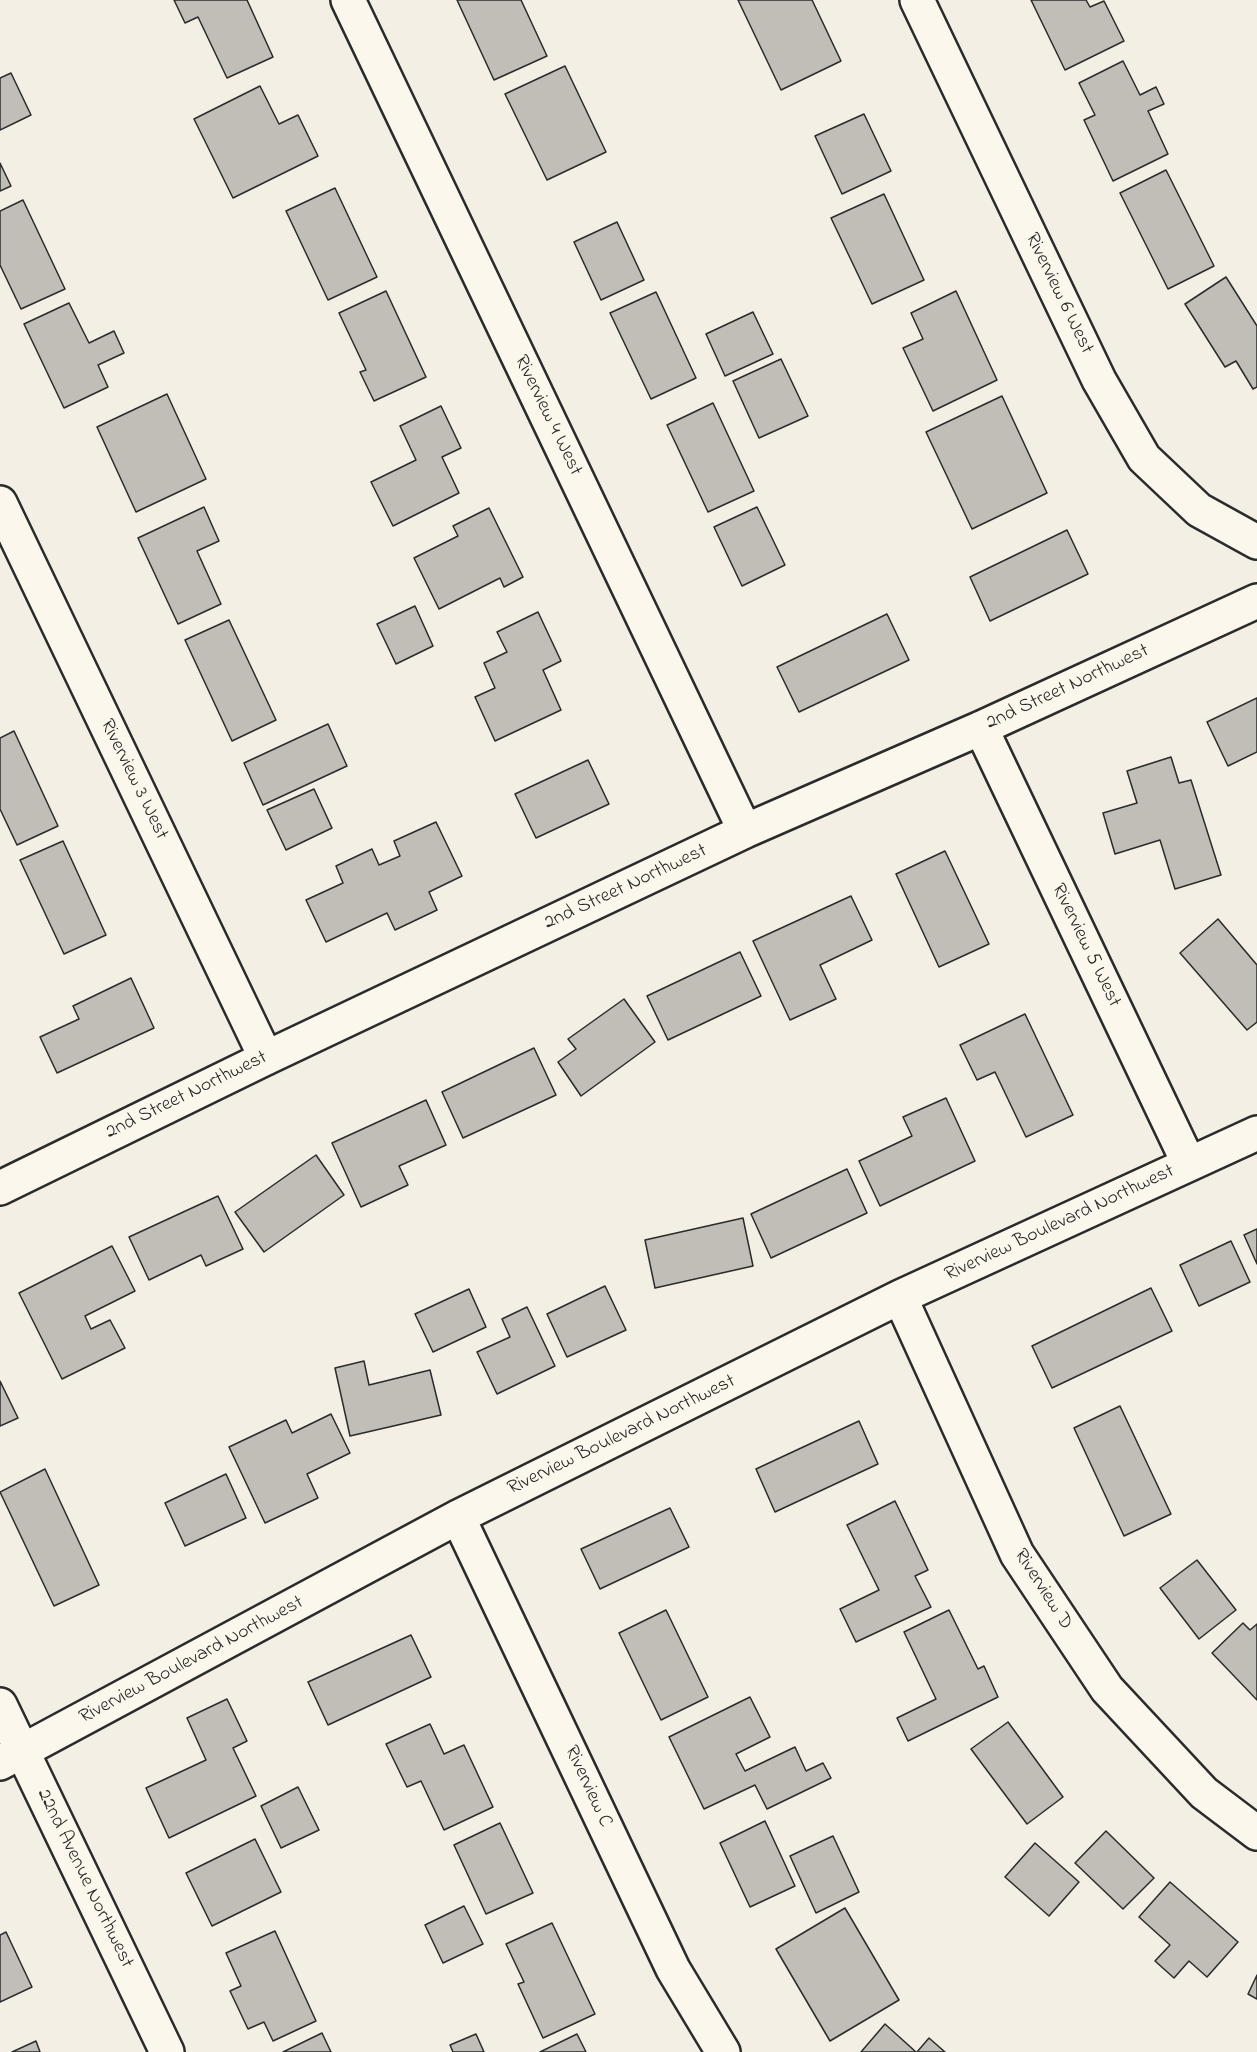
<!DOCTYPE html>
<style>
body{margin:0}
canvas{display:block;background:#f3efe4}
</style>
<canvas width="1257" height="2052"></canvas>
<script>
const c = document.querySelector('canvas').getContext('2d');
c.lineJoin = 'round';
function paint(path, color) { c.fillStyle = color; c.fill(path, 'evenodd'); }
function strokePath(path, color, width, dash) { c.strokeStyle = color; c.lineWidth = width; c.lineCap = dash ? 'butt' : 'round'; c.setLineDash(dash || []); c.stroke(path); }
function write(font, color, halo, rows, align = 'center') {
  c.font = font + ' "Indie Flower",sans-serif'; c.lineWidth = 4.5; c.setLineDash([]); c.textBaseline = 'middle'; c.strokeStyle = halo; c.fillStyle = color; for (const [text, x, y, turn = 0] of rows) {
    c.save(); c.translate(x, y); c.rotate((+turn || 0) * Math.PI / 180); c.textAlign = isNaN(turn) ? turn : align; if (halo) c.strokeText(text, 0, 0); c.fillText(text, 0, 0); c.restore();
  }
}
const building = new Path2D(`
 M174,0H247L273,57L227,78L198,17L185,23Z
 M457,0H521L547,56L494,80Z
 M738,0H812L841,61L781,90Z
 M1031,0H1086L1090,7L1104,1L1124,41L1065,70Z
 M1123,61L1140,95L1156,87L1164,104L1148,111L1168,154L1113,181L1084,120L1095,115L1079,83Z
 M565,66L606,152L547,180L505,94Z
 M11,73L31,115L0,130V78Z
 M260,86L279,124L298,115L318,156L233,198L194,119Z
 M864,114L891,171L842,194L815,136Z
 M0,163L11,186L0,191Z
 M1166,170L1214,266L1168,289L1120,193Z
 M335,188L377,277L328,300L286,211Z
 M884,194L924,280L872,304L831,218Z
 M23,200L65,289L21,309L0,265V211Z
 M617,222L644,280L601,300L574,242Z
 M1226,277L1257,326V387L1253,389L1236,361L1225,367L1185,304Z
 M386,291L426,377L374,401L360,372L366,370L339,313Z
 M956,291L997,380L933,411L903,348L923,339L911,313Z
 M656,292L696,378L651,399L610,313Z
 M69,303L89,343L114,331L124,353L98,365L108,387L64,408L24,324Z
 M753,312L773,354L725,376L706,334Z
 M781,359L808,416L759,438L733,381Z
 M167,394L206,479L136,512L97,427Z
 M1002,396L1047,493L972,529L926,432Z
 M713,403L754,491L708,512L667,425Z
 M441,406L461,448L442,457L459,493L393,526L371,482L416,460L400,426Z
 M204,507L219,541L197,551L221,604L178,624L138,538Z
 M757,507L785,565L742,586L714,527Z
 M489,508L523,577L504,587L500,578L439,609L414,558L458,536L453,526Z
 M1067,530L1088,574L990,621L970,577Z
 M415,606L433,646L396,664L377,624Z
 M538,612L561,661L543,670L561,710L495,741L475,697L495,688L484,663L507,652L497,632Z
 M887,614L909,660L799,712L777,667Z
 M229,620L276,720L232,741L185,640Z
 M1257,698V752L1228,766L1207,722Z
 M328,724L347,766L263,805L244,763Z
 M14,731L58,826L17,845L0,809V738Z
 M1171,757L1179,783L1191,780L1221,875L1175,889L1160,840L1115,854L1103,813L1137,803L1127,771Z
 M588,760L609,804L536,838L515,794Z
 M314,789L332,828L286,850L267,810Z
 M436,822L462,876L429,892L437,910L395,930L387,913L326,942L306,900L343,883L336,866L372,849L379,865L400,856L394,841Z
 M63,841L106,935L64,954L20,860Z
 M945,851L989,944L939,967L896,874Z
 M851,896L872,940L820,965L836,999L790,1020L753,941Z
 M1218,919L1257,965V1022L1247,1030L1180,953Z
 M740,952L761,996L668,1040L647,996Z
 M131,978L154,1028L57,1073L40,1037L79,1019L73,1006Z
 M624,999L655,1042L581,1096L558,1062L576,1049L568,1039Z
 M1025,1014L1073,1115L1026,1137L995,1072L977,1080L960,1045Z
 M534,1048L556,1095L463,1138L442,1092Z
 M946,1098L975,1161L880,1206L859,1161L912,1136L903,1117Z
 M426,1100L446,1145L399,1166L408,1185L361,1207L332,1143Z
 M316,1155L344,1195L264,1252L235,1212Z
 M847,1169L867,1213L771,1258L751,1214Z
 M218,1196L243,1249L206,1266L201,1255L149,1280L129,1237Z
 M743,1218L753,1266L655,1288L645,1240Z
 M1257,1229V1264L1244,1235Z
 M1231,1241L1250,1282L1199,1306L1180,1265Z
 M112,1246L135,1291L85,1316L91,1329L110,1320L125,1348L62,1379L19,1293Z
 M605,1286L626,1330L567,1357L547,1314Z
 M1151,1288L1172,1331L1052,1388L1032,1346Z
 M469,1289L486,1327L433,1352L415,1314Z
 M527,1307L555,1366L497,1394L477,1352L510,1337L502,1319Z
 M364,1361L369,1385L430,1370L441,1415L350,1436L335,1368Z
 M0,1381L18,1418L0,1426Z
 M1120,1406L1171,1514L1124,1536L1074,1428Z
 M331,1414L350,1453L307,1474L318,1498L265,1523L229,1447L286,1420L292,1433Z
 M859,1421L878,1464L775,1512L756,1469Z
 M45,1469L99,1585L54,1606L0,1492Z
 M226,1474L246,1518L185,1546L165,1503Z
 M895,1501L928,1570L915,1576L931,1607L856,1642L840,1609L879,1590L847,1525Z
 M670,1508L689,1547L600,1589L581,1549Z
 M1197,1560L1236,1610L1199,1639L1160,1588Z
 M666,1610L708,1697L661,1720L619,1633Z
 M949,1610L978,1669L984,1666L998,1697L908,1741L897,1718L936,1699L904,1632Z
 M1243,1623L1250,1630L1257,1624V1700L1212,1653Z
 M411,1635L431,1677L328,1725L308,1682Z
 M750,1697L770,1737L736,1754L745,1771L795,1747L806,1771L823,1763L831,1778L767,1809L755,1785L704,1809L669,1737Z
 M227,1699L247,1741L233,1748L256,1796L169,1838L146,1788L206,1760L187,1718Z
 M1008,1722L1063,1797L1027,1824L971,1749Z
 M430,1724L444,1754L464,1745L493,1807L444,1830L421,1781L407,1787L386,1744Z
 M298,1787L319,1830L281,1848L261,1806Z
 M765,1821L795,1886L750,1907L720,1843Z
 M500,1823L533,1893L486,1914L454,1845Z
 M1106,1831L1154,1878L1123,1909L1075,1863Z
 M833,1836L859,1892L816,1913L790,1856Z
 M255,1839L281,1892L212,1926L186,1873Z
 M1035,1843L1079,1882L1049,1916L1005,1877Z
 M1170,1882L1238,1942L1207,1977L1189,1961L1174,1978L1155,1961L1170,1945L1139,1917Z
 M464,1906L483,1944L443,1963L425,1925Z
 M845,1908L899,2000L830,2041L776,1949Z
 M552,1923L595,2014L543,2038L518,1984L524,1982L506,1944Z
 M275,1931L316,2021L273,2041L264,2022L248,2029L230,1991L241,1986L226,1953Z
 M6,1932L32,1987L0,2002V1935Z
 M1257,1975V1999L1248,1994Z
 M885,2024L916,2052H861Z
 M322,2033L331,2052H283Z
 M476,2034L484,2052H453L450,2045Z
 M577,2034L586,2052H540Z
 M929,2038L945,2052H917Z
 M36,2041L40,2052H12Z`);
paint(building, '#c0beb6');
strokePath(building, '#2b2b2b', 1.5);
const minor = new Path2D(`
 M348,0L745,831
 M917,0L1099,380L1144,458L1199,510L1257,542
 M0,503L266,1058
 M981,728L1189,1164
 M0,1188L266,1058L745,831L981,728L1257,601
 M900,1297L1017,1554L1107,1689L1204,1793L1257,1833
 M458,1517L673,1969L723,2052
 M0,1705L167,2052
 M0,1763L458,1517L900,1297L1257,1133`);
strokePath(minor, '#2b2b2b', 38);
strokePath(minor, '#fbf7ec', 33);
write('20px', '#2b2b2b', '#fbf7ec', [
 ["Riverview 6 West",1058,294,64],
 ["Riverview 4 West",547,416,64],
 ["2nd Street Northwest",1068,688,-25],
 ["Riverview 3 West",133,780,64],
 ["2nd Street Northwest",626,888,-25],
 ["Riverview 5 West",1085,946,64],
 ["2nd Street Northwest",187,1096,-26],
 ["Riverview Boulevard Northwest",1060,1224,-25],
 ["Riverview Boulevard Northwest",622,1436,-26],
 ["Riverview D",1042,1590,57],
 ["Riverview Boulevard Northwest",192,1661,-28],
 ["Riverview C",587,1787,65],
 ["22nd Avenue Northwest",84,1879,64]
]);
</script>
